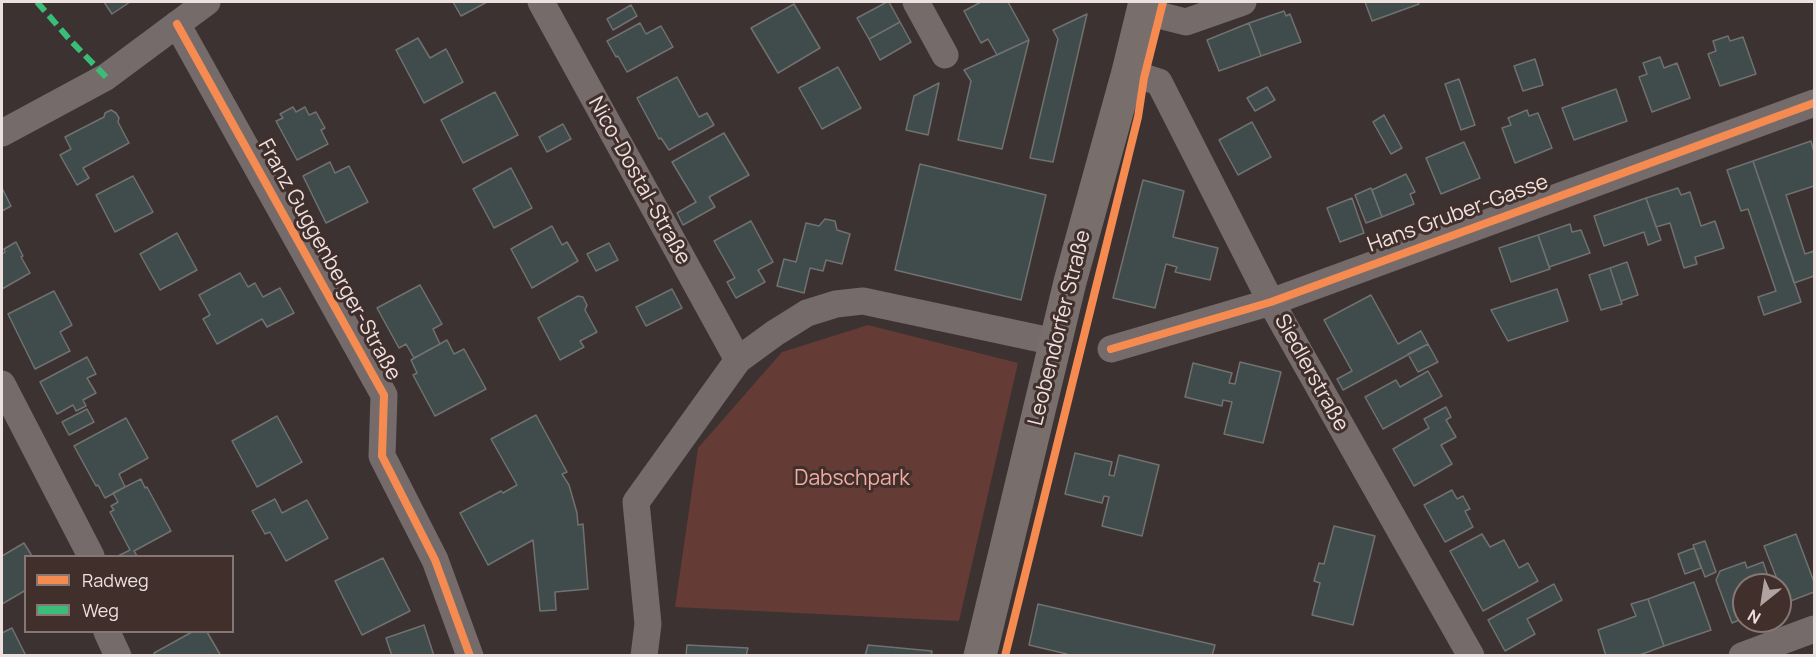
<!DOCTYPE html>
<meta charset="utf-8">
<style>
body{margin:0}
#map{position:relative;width:1816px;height:657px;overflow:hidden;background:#3c3231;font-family:Manrope,sans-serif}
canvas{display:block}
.frame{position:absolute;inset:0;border:3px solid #ede1df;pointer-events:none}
.legend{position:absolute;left:24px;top:555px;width:210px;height:78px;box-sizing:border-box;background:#412f2c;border:2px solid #867674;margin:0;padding:8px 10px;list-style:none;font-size:18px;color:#ede1df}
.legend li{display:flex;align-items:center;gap:12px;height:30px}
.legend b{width:30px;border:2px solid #867674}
.north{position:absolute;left:1732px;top:573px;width:60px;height:60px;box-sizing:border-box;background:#412f2c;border:2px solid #867674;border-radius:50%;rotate:210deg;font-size:16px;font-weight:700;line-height:24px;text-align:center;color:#ede1df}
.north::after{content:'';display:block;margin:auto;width:21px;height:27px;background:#afa4a2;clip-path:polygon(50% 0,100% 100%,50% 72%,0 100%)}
</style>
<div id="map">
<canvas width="1816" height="657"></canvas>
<div class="frame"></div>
<ul class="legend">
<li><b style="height:8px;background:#f68b52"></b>Radweg</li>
<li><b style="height:8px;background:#3abd76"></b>Weg</li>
</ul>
<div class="north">N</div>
</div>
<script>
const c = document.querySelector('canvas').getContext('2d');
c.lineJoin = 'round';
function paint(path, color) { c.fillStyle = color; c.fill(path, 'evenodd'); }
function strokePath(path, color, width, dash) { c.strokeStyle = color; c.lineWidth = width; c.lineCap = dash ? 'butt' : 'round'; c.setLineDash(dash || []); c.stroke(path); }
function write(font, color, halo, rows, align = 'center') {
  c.font = font + ' Manrope,sans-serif'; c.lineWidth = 6; c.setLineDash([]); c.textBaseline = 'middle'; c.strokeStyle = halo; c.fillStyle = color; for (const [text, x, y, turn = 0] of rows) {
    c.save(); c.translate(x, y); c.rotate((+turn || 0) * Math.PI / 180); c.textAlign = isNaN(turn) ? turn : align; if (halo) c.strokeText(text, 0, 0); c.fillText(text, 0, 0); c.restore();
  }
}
paint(new Path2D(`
 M868,325L1018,363L959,621L675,607L698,448L782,352Z`), '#643b35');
const building = new Path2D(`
 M104,2H130L112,14Z
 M453,2H487L461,16Z
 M887,2H889L900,22L869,39L857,18Z
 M981,2H1008L1029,40L997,55L988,39L981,43L964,11Z
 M1365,2H1418L1419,4L1372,21Z
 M794,4L820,48L778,73L751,28Z
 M631,5L637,16L613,30L607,19Z
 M1284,11L1286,16L1290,14L1301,42L1261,56L1249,23Z
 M1087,14L1053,162L1030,158L1058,39L1053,30Z
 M900,22L911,42L880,60L869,39Z
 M640,23L646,34L661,26L673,47L627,72L618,56L616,57L607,41Z
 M1249,23L1261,56L1219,71L1207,40Z
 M1728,36L1730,41L1743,37L1756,74L1720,86L1708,54L1716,51L1713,41Z
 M418,38L430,58L446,49L463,82L424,103L396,50Z
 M1029,40L1002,149L958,140L971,81L964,70Z
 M1660,57L1664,68L1677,63L1690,98L1652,112L1639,77L1647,74L1643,63Z
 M1535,59L1543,85L1523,91L1514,66Z
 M838,67L861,108L822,129L799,88Z
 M677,77L699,117L707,113L714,125L669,150L661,138L659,139L637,98Z
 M1459,79L1475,125L1461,130L1445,84Z
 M939,83L928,135L906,130L914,96Z
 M1267,87L1275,100L1255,111L1247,98Z
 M1616,89L1627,121L1574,140L1562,108Z
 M495,92L518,135L463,163L441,120Z
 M293,107L296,112L305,107L309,115L316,112L325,128L321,130L328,144L297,160L276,121L283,118L280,114Z
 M111,110L116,113L119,118L118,122L129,143L83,168L89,178L77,185L60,155L71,149L65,137L104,117L105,113Z
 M1527,110L1529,116L1538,113L1552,148L1515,163L1502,128L1511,125L1508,118Z
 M1384,115L1402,148L1391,154L1373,122Z
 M1252,122L1271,157L1238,175L1219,140Z
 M563,124L571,139L547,152L539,137Z
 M724,133L749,175L709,197L715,207L683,225L677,213L696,202L672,162Z
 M1811,141L1814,152V186L1786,195L1805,254L1814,251V276L1794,283L1753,161Z
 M1464,142L1480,178L1441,194L1426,158Z
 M1753,161L1801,302L1764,315L1758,297L1776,291L1748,209L1741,211L1727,170Z
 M330,162L335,173L349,166L368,202L326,223L303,176Z
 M920,164L1046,195L1021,300L895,270Z
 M511,168L532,208L494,228L473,189Z
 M1406,174L1415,192L1410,194L1414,204L1382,217L1372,190Z
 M133,176L153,212L115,232L96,195Z
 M1143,180L1184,191L1173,237L1218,248L1210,280L1175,272L1177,267L1166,264L1155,308L1113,298Z
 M2,188L11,206L2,211Z
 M1371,188L1382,217L1366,223L1355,195Z
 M1678,188L1681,195L1690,192L1701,226L1715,221L1724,248L1695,257L1697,264L1684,268L1670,223L1656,227L1646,198Z
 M1352,198L1364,233L1340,242L1327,208Z
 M1646,198L1661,240L1648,245L1644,232L1604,246L1594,216Z
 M825,219L835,221L837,230L850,234L842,264L826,260L823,271L810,268L804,293L777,286L784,259L796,262L806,223L819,226Z
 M751,221L773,262L758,270L765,282L736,298L727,282L735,278L714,241Z
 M1570,224L1572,232L1581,230L1590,253L1549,267L1538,235Z
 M552,226L562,245L567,242L578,261L532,288L511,249Z
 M177,233L197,270L160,290L140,254Z
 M1538,235L1550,269L1511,282L1499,248Z
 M16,242L23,256L21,257L30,273L2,289V254L5,252L4,249Z
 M609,243L618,260L596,271L587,254Z
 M1627,262L1638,295L1621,301L1610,268Z
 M1610,268L1622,304L1601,310L1589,275Z
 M240,273L248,287L255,283L263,297L280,288L294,313L267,327L262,319L217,344L203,319L210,315L199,295Z
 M420,285L442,324L433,329L440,344L414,358L406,344L399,348L377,308Z
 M672,289L682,308L646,326L636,307Z
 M1557,289L1568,321L1508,341L1491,310Z
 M54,291L72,325L60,332L70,351L35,369L8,314Z
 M1371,295L1398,344L1421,331L1428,344L1343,390L1337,379L1352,371L1324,320Z
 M578,296L583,297L587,305L585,310L597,332L580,341L584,347L560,360L538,318Z
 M447,340L454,354L464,349L486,389L435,416L413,375L417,373L411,360Z
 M1428,344L1438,362L1418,372L1408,354Z
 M87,357L96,374L87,378L96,393L83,400L86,406L76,411L73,405L57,414L40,382Z
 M1240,362L1281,372L1263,443L1224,434L1232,402L1223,400L1222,406L1185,397L1193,363L1232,373L1229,383L1235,384Z
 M1428,371L1442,396L1383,429L1365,397L1396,380L1400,387Z
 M1446,407L1451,417L1446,420L1456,437L1441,445L1452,464L1414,486L1393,449L1429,428L1424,419Z
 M87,409L94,422L69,435L62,422Z
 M536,415L567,472L562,474L569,485L577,513L578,525L583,524L588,589L555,592L556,610L540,611L533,540L488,565L460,513L501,491L503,493L517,485L491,439Z
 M277,416L302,462L257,487L232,441Z
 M126,418L148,458L119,474L125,487L105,498L98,485L96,486L74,446Z
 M1075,453L1112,462L1109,475L1114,476L1119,455L1159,465L1142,536L1102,526L1109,497L1104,496L1102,503L1065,494Z
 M141,479L145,488L147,487L171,531L134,551L137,556H118L130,550L110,512L114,510L111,506L118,502L113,493Z
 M1452,490L1457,499L1463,496L1470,509L1465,511L1473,527L1445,542L1424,505Z
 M275,499L282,513L307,500L328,538L286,561L270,532L265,534L252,511Z
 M1334,526L1375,536L1353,625L1312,615L1320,583L1314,581L1319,563L1324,564Z
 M1482,534L1490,547L1504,540L1519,568L1528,563L1538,581L1483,611L1450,551Z
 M1796,534L1814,582V592L1780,605V585H1776L1779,584L1764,546Z
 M1705,541L1716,572L1705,577L1693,545Z
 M24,543L32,556H26V590L2,604V556Z
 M1694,548L1701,568L1685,574L1678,554Z
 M383,558L410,611L362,635L335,581Z
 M1745,562L1747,568L1763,562L1771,585H1744V618L1732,623L1716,580L1720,571Z
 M1694,582L1711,630L1664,646L1648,599Z
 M1554,584L1562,600L1527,619L1535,634L1505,651L1488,620Z
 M1648,599L1664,646L1637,656H1606L1598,630L1636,616L1631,604Z
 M1038,604L1215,645L1212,656H1066L1067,654L1029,645Z
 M424,625L434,656H392L386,638Z
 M12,628L26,656H2V633Z
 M192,632H207L221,656H156L154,653Z
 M687,645L748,648L746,656H686Z
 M868,645L932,651L931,656H865Z`);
paint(building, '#404c4b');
strokePath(building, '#707170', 1.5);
strokePath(new Path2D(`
 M541,2L738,360
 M916,2L945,55
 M1142,11L1186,22L1243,2
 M177,24L384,395L382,456L435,560L470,656
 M1128,72L1159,82L1271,302L1471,656
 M2,133L106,77L207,2
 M1111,349L1271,302L1814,103
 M2,384L91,556
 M107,632L118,656
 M644,656L648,624L636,502L738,360L775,333L807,313L836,304L863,301L1055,342
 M1742,656L1814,629`), '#756b6a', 27);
strokePath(new Path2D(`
 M980,656L1070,282L1128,72L1145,2`), '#786e6c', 33);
strokePath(new Path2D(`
 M37,2L71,41L106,77`), '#3abd76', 6, [12, 6]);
strokePath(new Path2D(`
 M177,24L384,395L382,456L435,560L470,656
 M1111,349L1271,302L1814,103
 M1005,656L1138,117L1144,78L1163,2`), '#f68b52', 8);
write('21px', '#ede1df', '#412f2c', [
 ["Nico-Dostal-Straße",639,181,61],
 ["Hans Gruber-Gasse",1458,214,-20],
 ["Franz Guggenberger-Straße",329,260,61],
 ["Leobendorfer Straße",1060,328,-76],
 ["Siedlerstraße",1311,373,61]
]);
write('21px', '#f4aca2', '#412f2c', [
 ["Dabschpark",852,479]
]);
</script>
